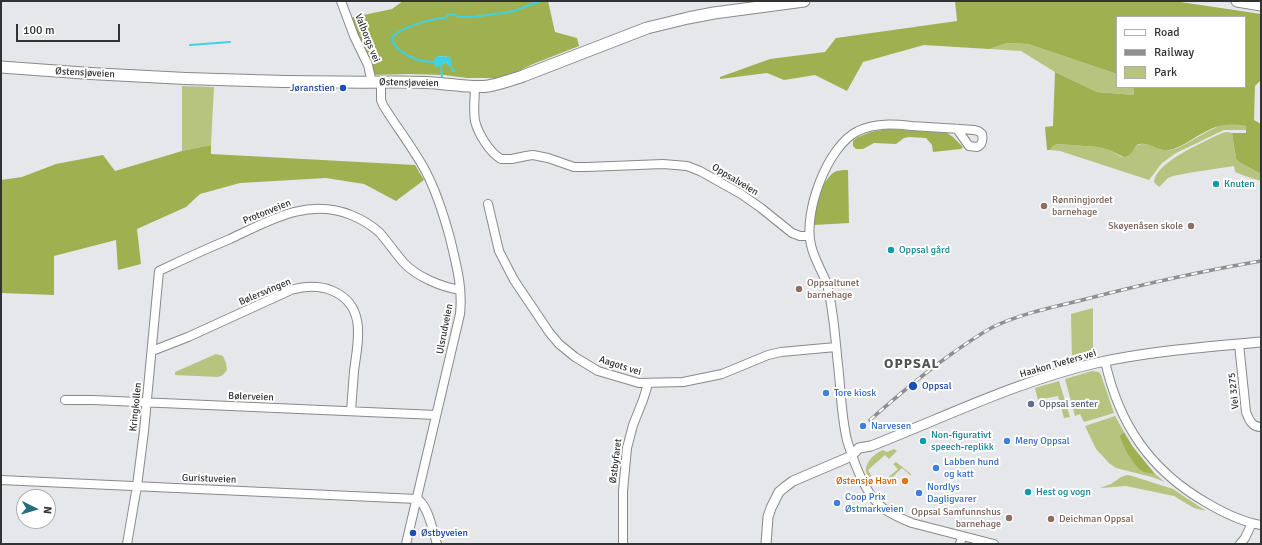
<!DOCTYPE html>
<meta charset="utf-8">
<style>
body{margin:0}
#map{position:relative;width:1262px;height:545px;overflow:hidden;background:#e6e7ea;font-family:Signika,sans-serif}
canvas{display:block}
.frame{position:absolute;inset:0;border:2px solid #313233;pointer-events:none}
.legend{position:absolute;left:1116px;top:16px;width:130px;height:72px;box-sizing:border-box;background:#fff;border:1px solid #adadad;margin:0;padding:5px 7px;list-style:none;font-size:12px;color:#313233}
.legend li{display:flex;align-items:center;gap:8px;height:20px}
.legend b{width:20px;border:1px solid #adadad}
.north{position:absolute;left:16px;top:489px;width:40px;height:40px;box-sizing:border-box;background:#fff;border:1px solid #adadad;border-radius:50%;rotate:95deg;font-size:11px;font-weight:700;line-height:16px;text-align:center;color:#313233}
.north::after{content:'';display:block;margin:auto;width:14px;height:18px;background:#256e79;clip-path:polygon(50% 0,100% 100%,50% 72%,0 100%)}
.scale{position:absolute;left:16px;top:24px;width:104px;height:18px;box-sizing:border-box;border:2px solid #313233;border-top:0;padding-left:5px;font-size:12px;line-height:14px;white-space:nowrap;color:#313233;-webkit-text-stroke:3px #fff;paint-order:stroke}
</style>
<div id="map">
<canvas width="1262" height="545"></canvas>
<div class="frame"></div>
<ul class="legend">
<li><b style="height:5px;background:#fff"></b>Road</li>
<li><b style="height:5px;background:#8e8f91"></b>Railway</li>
<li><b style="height:11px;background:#b6c47f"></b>Park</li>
</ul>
<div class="north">N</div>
<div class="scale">100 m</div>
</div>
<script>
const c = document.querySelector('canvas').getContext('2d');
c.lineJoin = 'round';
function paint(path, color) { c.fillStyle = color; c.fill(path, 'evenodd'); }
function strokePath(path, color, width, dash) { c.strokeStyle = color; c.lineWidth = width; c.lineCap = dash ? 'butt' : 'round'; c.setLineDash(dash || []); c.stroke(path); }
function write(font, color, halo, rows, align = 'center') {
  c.font = font + ' Signika,sans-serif'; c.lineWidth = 4; c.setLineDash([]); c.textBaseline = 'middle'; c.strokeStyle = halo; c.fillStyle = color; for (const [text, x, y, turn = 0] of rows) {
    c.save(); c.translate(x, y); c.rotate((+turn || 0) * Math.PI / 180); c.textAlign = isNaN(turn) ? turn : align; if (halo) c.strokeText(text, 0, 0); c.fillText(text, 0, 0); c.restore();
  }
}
paint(new Path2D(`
 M1007,43L1028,44L1117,74V87H1133L1134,95L1097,92L1055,72L1021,51L989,49Z
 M182,86L214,87L211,145L182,151Z
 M1225,124H1237L1246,126L1247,130H1224L1176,153L1162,163L1149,180L1060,151L1050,150L1052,147L1057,144L1098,147L1109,150L1122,157C1124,156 1128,155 1130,153C1135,149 1133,145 1142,144C1153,143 1158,154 1175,149C1192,142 1206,130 1225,124Z
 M1227,132L1232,133L1236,159L1239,162L1261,174V181L1245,176L1235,172L1234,166L1188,173L1173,176L1168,178L1159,187L1154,182C1155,162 1206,141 1222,133Z
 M1093,308V352L1088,357L1072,361L1071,314Z
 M216,354L223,356L226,363L227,370L223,375L218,377L175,375V372Z
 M1092,371L1099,372L1101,375L1114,413L1084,422L1080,414L1075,416L1065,379Z
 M1059,381L1070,417L1064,418L1058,396L1038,400L1035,388Z
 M1115,416L1124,432L1120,435L1142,471L1155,474L1165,482L1152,477L1116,468L1110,464L1096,449L1085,426Z
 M894,449L897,451L889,459L885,455L868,470L871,475L870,478C859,469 873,453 883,450L887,452Z
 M896,462L911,474L910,475L902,468L884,485L882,483L898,469L893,464Z
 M1127,475L1132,476L1173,489L1206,511L1194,508L1174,496L1126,486L1100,488L1111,484L1121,477Z`), '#b6c47f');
paint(new Path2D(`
 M403,1H548L555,32L577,38L579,46L533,64L504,78H467L444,75L410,74L373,75L349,18L392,9ZM437,56L450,57L451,64H448L447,62L441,65Z
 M955,1H1174L1261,14V80L1255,86L1254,120L1261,124V174L1239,162L1236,159L1232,133H1246V126C1218,121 1209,130 1186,143C1181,146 1175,149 1169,150C1158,152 1150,142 1139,144C1134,146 1135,149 1131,153C1130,155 1126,156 1124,157L1109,150L1098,147L1057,144L1052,147L1050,150H1047L1045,127L1053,126L1055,72L1097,92L1134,95L1133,87H1245V17H1117V74L1028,44L1007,43L989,49L924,45L863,62L847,91L815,75L784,80L767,73L720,79V77L770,59L825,52L836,38L957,21Z
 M888,129L947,133L953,137L963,147L961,149L933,152L932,145L926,138L909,137L904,138L896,144L874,143L863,149H856L853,146V141L858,137L871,132Z
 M211,145V154L415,165L424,180L396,201L364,184L326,178L240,183L200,194L186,207L137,229L141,264L118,270L116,240L54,256V295L1,293V180L22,177L56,164L103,155L115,171L182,151Z
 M848,170L849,223L814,225C815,208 819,185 833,173C837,170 843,170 848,170Z
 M1124,432L1133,447L1155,474C1151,473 1145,473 1142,471C1134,466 1121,444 1120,435Z`), '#9fb051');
paint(new Path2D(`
 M437,56L450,57L452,63L451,65L456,72H452L451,67L447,65L448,64L447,62L437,67H435L434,59Z`), '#3ed2e5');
strokePath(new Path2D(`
 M190,45L230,42
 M434,62C429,62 423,61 418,60C409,57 389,47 393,36C404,27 432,18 445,18L448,15L454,14L458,17H472L502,13L514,11L540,1
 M441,65L442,77`), '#3ed2e5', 2);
const minor = new Path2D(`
 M341,1L354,36L368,65L372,83
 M381,83V100L383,105C397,128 414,149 426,172C437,193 444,216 450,238C456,264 463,287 460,314L406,544
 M475,86C475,97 473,110 475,121C478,133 489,152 501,159H512L526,156L533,155L548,158L574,167H587L663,164L687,166L700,171L741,194L761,208L792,233L800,236H809
 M957,129L969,146L977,147C983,145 983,140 982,134C981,133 980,132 978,131C972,129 965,130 960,129C944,128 927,127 911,126C893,124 876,123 858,131C827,146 803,213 811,245C814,259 822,271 827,284C829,293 831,302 832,311C835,329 836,347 838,365C841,390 841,415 847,440C850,450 854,461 858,471C864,485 871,499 883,508C892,515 902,519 912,523L994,544
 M488,204L499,251L514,280L549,332L559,344L575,357L598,371L639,383L683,382L722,374L768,355L781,352L836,347
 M1239,344L1246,412C1249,420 1252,427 1261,427
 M152,351L188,337L291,290C305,286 319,285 333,291C367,306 358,341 354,371C353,385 352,398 351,411
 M1105,361C1119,425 1151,471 1207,503C1224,513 1242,522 1261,525
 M65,400H93L436,415
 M1,480L417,499C428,504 433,532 437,544
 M127,544L137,486L144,431L159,271C182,260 206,249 230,239C268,221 308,197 351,215C361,219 371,225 379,232C388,242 395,253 404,263C417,277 442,287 460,290
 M623,544V491L627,448L633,425L643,400L648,384
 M960,544L962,536
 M1240,544L1245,538L1252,523`);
const tertiary = new Path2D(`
 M766,544L768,517L771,508L779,492L785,487L793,481L847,458L852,455L859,448L871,446C945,417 1018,381 1096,363C1150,351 1206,347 1261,342`);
const secondary = new Path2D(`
 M1237,1L1261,5
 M1,67C133,78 265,83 397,82C413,82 429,82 445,84C459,85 474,88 488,86C500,84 511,80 523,76L647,28L688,18L714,13L804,1`);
strokePath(minor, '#88898c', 10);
strokePath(tertiary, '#88898c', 11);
strokePath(secondary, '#88898c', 13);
strokePath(minor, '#fff', 8);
strokePath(tertiary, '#fff', 9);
strokePath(secondary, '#fff', 11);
const rail = new Path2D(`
 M870,420C896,397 922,375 950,355C964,345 978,335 993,327C1022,313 1055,307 1086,299C1144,284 1202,271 1261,261`);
strokePath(rail, '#8e8f91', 3.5);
strokePath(rail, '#fff', 2, [6]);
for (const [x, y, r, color] of [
 [343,88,4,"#1a4fb4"],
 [1216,184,4,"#0f9aa8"],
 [1044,206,4,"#8d6e63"],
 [1191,226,4,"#8d6e63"],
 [891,250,4,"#0f9aa8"],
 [799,289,4,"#8d6e63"],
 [913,386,5,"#1a4fb4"],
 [826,393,4,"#3f7fe0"],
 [1031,404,4,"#5c6f8a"],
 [863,426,4,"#3f7fe0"],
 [923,441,4,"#0f9aa8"],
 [1007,441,4,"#3f7fe0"],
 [936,468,4,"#3f7fe0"],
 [905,481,4,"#e8710a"],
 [1028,492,4,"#0f9aa8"],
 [919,493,4,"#3f7fe0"],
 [837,503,4,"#3f7fe0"],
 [1009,518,4,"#8d6e63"],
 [1051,519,4,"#8d6e63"],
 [413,533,4,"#1a4fb4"]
]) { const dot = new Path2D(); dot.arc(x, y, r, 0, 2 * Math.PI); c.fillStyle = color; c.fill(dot); strokePath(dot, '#fff', 1.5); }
write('10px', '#313233', '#fff', [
 ["Valborgs vei",367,38,68],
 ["Østensjøveien",85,73,3],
 ["Østensjøveien",409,83,1],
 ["Oppsalveien",735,180,31],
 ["Protonveien",267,212,-22],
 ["Bølersvingen",265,292,-23],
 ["Ulsrudveien",445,329,-79],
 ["Haakon Tveters vei",1058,364,-16],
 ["Aagots vei",620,366,18],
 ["Vei 3275",1234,391,-96],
 ["Bølerveien",251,397,2],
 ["Kringkollen",136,407,-84],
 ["Østbyfaret",616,461,-83],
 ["Guristuveien",209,479,2]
]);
write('10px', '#164399', '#fff', [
 ["Jøranstien",335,88,"right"],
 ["Oppsal",922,386],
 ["Østbyveien",421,533]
], 'left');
write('10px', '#0d838f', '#fff', [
 ["Knuten",1224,184],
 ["Oppsal gård",899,250],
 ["Non-figurativt",931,435],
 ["speech-replikk",931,447],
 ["Hest og vogn",1036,492]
], 'left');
write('10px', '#785e54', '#fff', [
 ["Rønningjordet",1052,200],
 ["barnehage",1052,212],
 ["Skøyenåsen skole",1183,226,"right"],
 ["Oppsaltunet",807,283],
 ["barnehage",807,295],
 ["Oppsal Samfunnshus",1001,512,"right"],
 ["barnehage",1001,524,"right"],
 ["Deichman Oppsal",1059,519]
], 'left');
write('10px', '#366cbe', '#fff', [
 ["Tore kiosk",834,393],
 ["Narvesen",871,426],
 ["Meny Oppsal",1015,441],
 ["Labben hund",944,462],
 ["og katt",944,474],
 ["Nordlys",927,487],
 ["Dagligvarer",927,499],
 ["Coop Prix",845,497],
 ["Østmarkveien",845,509]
], 'left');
write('10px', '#4e5e75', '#fff', [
 ["Oppsal senter",1039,404]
], 'left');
write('10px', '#c56008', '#fff', [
 ["Østensjø Havn",897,481]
], 'right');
c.letterSpacing = '1px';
write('bold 14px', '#525356', '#fff', [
 ["OPPSAL",912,364]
]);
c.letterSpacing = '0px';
</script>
